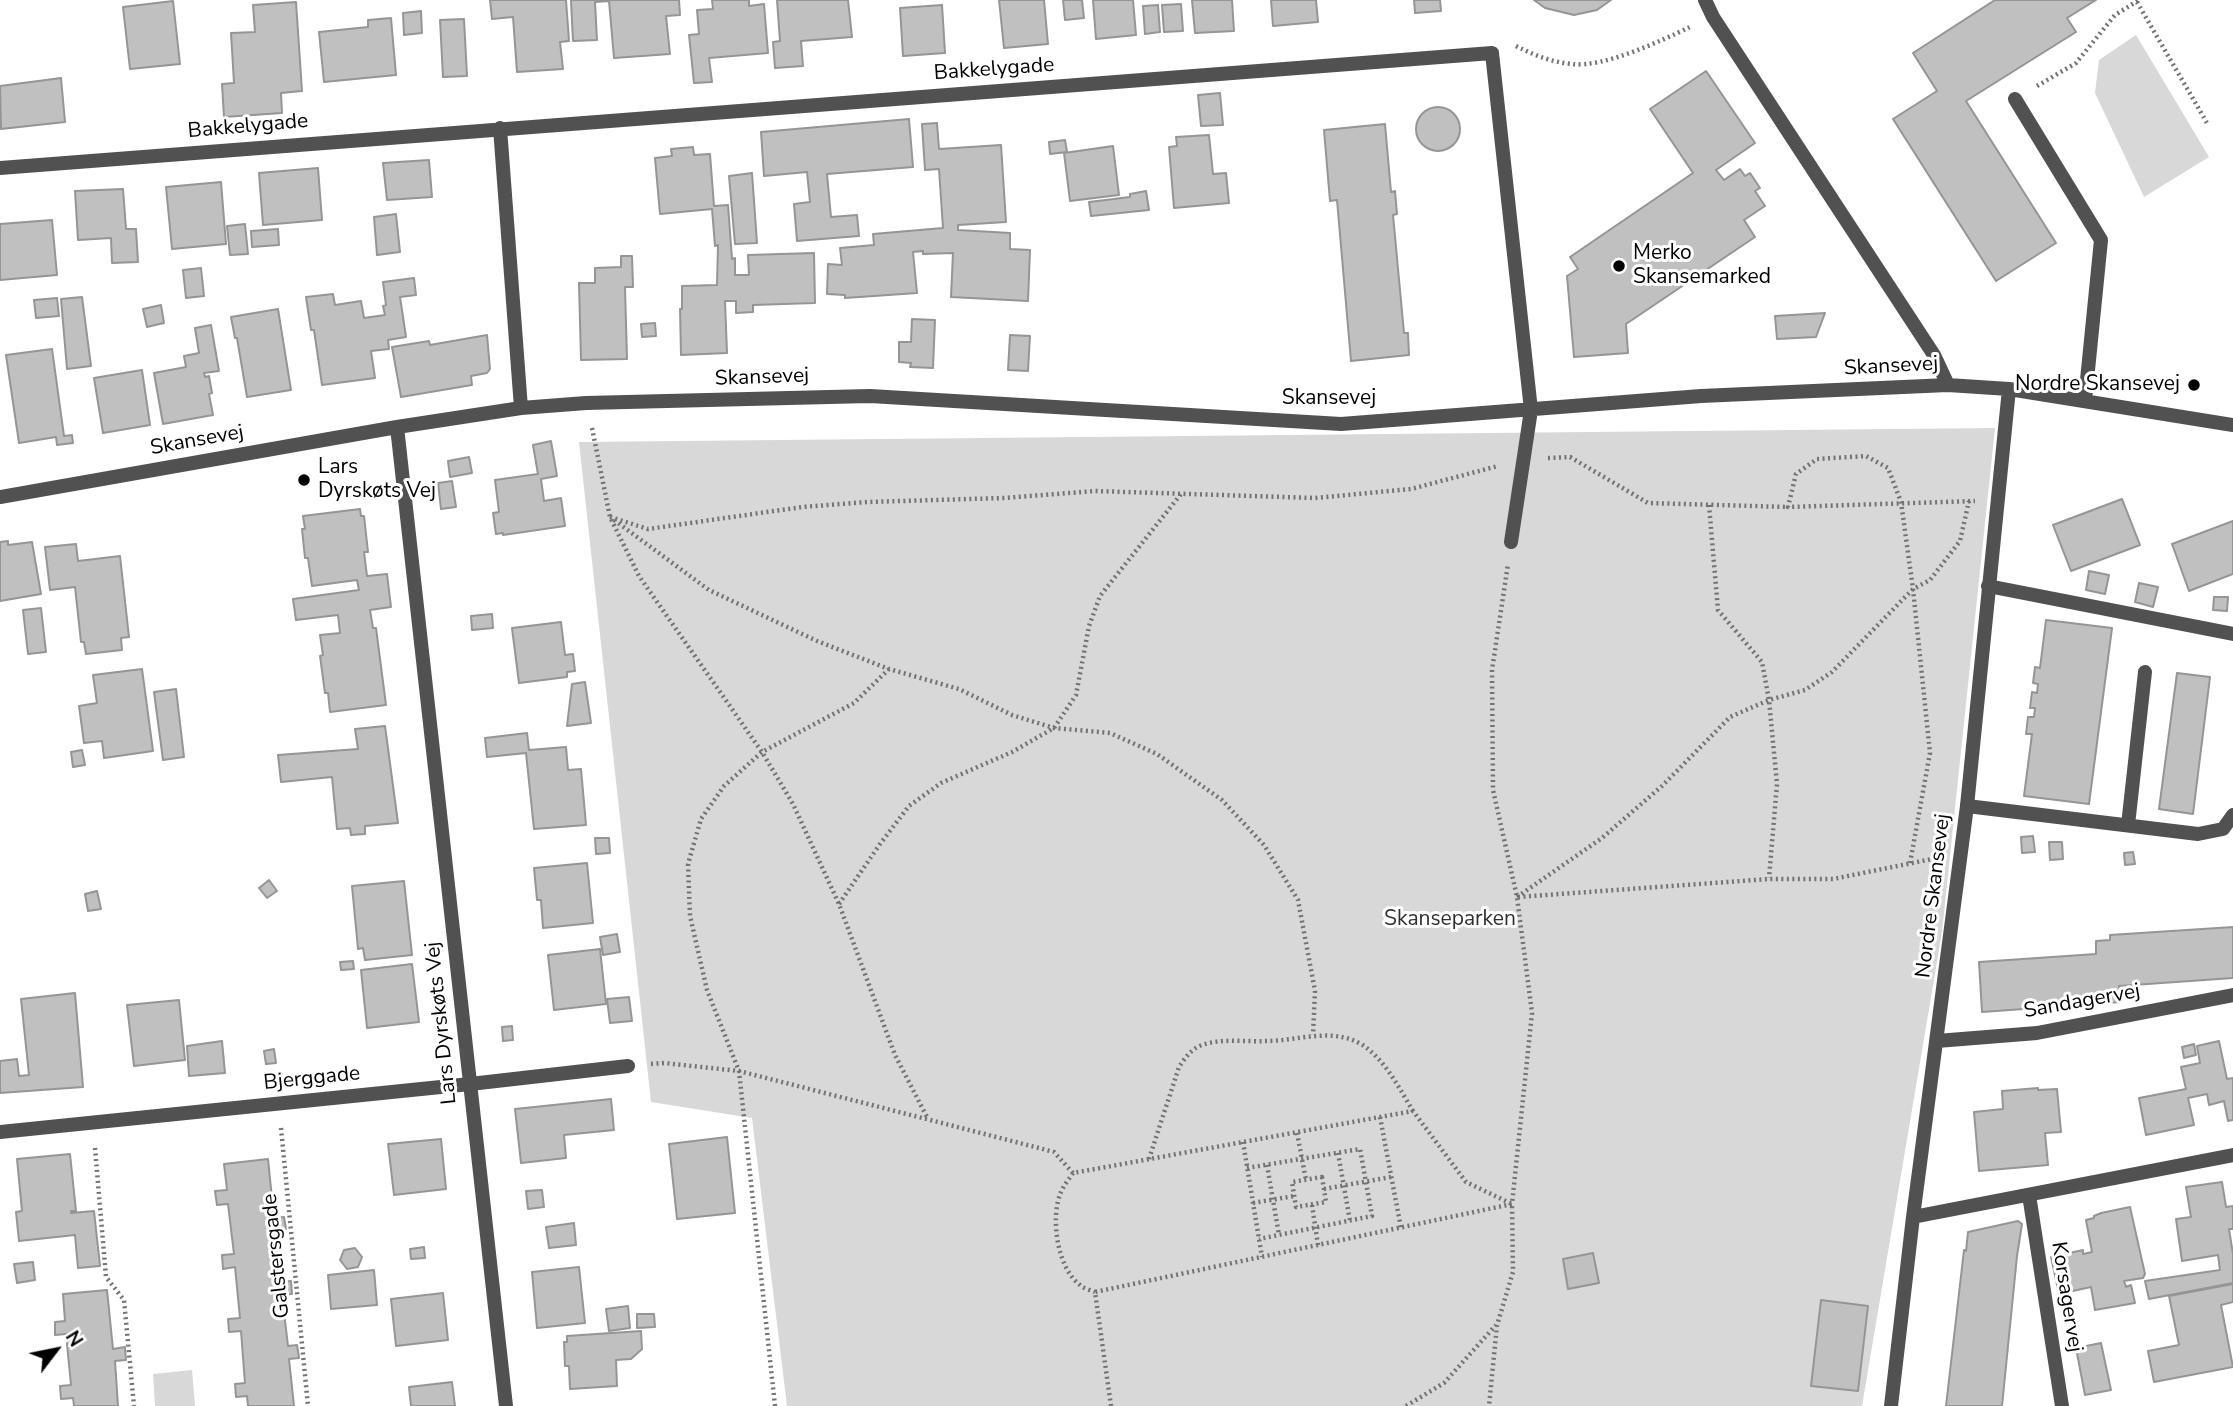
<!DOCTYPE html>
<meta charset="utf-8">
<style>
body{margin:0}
#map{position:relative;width:2233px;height:1406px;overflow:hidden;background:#fff;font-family:"Nunito Sans",sans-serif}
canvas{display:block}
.north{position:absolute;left:21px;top:1315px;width:70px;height:70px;-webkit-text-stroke:5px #fff;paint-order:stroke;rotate:58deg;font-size:19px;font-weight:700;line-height:28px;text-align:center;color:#000}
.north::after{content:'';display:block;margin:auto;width:24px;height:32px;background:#000;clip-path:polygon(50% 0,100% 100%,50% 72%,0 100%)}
</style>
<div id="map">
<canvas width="2233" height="1406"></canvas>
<div class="north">N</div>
</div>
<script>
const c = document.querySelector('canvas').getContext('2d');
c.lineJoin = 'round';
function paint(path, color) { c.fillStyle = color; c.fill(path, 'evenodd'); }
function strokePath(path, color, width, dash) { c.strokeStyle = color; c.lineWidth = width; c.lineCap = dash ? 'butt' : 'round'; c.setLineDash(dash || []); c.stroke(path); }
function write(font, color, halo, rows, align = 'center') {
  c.font = font + ' "Nunito Sans",sans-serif'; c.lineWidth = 6; c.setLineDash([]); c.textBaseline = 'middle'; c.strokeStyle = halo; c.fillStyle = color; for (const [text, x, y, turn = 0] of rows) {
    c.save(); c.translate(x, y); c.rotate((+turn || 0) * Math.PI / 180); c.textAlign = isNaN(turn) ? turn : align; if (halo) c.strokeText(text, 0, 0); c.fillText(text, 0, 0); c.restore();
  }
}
paint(new Path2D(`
 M2136,35L2209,157L2144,197L2095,93L2099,60Z
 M1995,428L1942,932L1862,1406H787L752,1118L651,1102L579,442Z
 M192,1370L195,1406H155L153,1374Z`), '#d8d8d8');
const building = new Path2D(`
 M490,0H566L569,41L560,42L563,69L517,72L513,17L492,19Z
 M571,0H679L680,15L666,16L670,54L614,58L609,1L595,2L597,40L573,41Z
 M712,0H749V6L764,4L768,53L709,58L712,82L694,83L689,35L699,34L697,10L713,9Z
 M777,0H848L852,37L801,41L803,66L775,68L773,42L780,41Z
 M999,0H1044L1048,44L1004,48Z
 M1063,0H1082L1084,18L1065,20Z
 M1093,0H1133L1136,35L1096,39Z
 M1192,0H1232L1234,31L1195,33Z
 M1271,0H1316L1318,22L1273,26Z
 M1414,0H1440L1441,11L1415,13Z
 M1534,0H1611L1597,10L1574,15L1545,8Z
 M1995,0H2096L2067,18L2076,32L1966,101L2056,243L1996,281L1893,119L1937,91L1913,53Z
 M173,1L180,64L130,69L123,7Z
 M296,2L302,91L281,93L282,113L224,117L222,84L234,83L231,33L255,32L253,5Z
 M1181,4L1183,31L1164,32L1162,5Z
 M942,5L945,53L903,56L900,8Z
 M1158,5L1160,32L1145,34L1143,6Z
 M421,11L422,33L404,35L403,13Z
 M391,18L396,75L324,82L319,32L368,27V20Z
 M464,19L467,76L443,77L440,20Z
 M1706,71L1755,143L1716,170L1724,180L1740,169L1745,176L1750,173L1760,188L1755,191L1765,206L1744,220L1755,237L1626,324L1628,353L1574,357L1567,276L1578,269L1570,257L1693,173L1650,109Z
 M61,78L65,122L1,129L0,86Z
 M1220,93L1223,125L1201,126L1198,95Z
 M1416 129a22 22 0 1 1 44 0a22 22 0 1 1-44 0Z
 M909,119L913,167L827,174L831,217L857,215L859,236L797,241L794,204L810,202L807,172L764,176L761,132Z
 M937,123L939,149L1001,145L1006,222L958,225V230L1010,233V249L1030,250L1028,301L951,297L953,253L923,254V251L913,252L917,293L845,298V295L827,294L828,264L842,265L840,248L874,245L873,234L943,228L939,169L925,170L922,124Z
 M1385,124L1391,192L1395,191L1397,214L1393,215L1404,333H1408L1409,355L1351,361L1337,200L1330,201L1324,130Z
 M1209,135L1213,174L1226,173L1229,203L1174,208L1169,147L1177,146L1176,137Z
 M1065,140L1067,152L1050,154L1049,142Z
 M1113,146L1119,195L1070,201L1064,153Z
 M693,147L694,155L710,154L714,206L728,205L732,259L735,258V275H749L748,255L814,253L815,303L753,305V312L736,313V301H725L727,353L681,355L680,309H682V286L717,285L718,245L715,246L712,209L660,214L655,158L672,156L671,149Z
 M429,160L432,197L387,200L383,163Z
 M318,168L322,220L263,225L259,173Z
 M752,173L757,243L735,244L729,176Z
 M221,182L226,244L172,249L166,187Z
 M123,189L126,229H136L138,262L112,263L111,238L78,240L75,191Z
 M1146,191L1149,210L1091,216L1089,202L1130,197V194Z
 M396,214L400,252L377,255L374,217Z
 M52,220L57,275L0,280V224Z
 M245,224L248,254L230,255L227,226Z
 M278,229L279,245L252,247L251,231Z
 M621,256H632L633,287H625L627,359L581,360L579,283H595V268L621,267Z
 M201,268L204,296L186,298L183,270Z
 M414,278L416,295L400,297L406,337L388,340L389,349L371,351L375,378L322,385L314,330H311L306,297L333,294L335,305L361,301L364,318L385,315L383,306L386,305L383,282Z
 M82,297L91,366L67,369L61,299Z
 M57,298L59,316L36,318L34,300Z
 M161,305L164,323L147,327L143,309Z
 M278,309L291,390L247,397L237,338H235L231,317Z
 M1825,313L1816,337L1777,339L1775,316Z
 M912,319L935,320L933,368L910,367L911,363L899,362V342H911Z
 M655,323L656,336L642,337L641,324Z
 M211,325L219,371L204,373L205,377L209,376L212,393L209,394L213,415L163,424L154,373L186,367L184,356L199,353L195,328Z
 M487,335L490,369L487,373L471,376L472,385L401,397L392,347L429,341L430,345Z
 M1010,335L1030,336L1028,371L1008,370Z
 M52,349L64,436L72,435L73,443L57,445L56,437L19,443L6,355Z
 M142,370L150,425L103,433L94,378Z
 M551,441L557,476L541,479L544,501L561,498L565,526L503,535V533L496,534L493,513L499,512L495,480L538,474L533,445Z
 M469,457L472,473L450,477L448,461Z
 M452,481L456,507L441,509L438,483Z
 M2122,499L2140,545L2071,571L2053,525Z
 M360,509L361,516H364L368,552H364L367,576L387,574L391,607L370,610L373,628H376L386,705L330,712L328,693H325L320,656L323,655L320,635L340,633L338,615L296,620L293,599L359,590L357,580L312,586L308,558H305L302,529H305L303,516Z
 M2233,521V574L2189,591L2172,544Z
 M8,541V545L32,542L41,594L0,601V542Z
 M76,544L78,561L120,556L129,637L121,638L122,650L86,654L84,642H81L75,587L50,590L45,547Z
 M2089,571L2109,575L2105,594L2086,590Z
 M2139,583L2158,587L2153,607L2135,602Z
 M2214,597H2228L2227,611L2213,610Z
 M41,608L46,652L28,654L23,610Z
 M492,614L493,628L472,630L471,616Z
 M2046,620L2112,628L2089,804L2024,796L2032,734H2026L2028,717H2034L2035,708H2030L2032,692L2037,693L2038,684L2033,683L2035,667L2040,668Z
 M561,622L565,655L573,654L575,671L567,672V677L519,683L512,628Z
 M142,669L153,751L104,758L102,741L84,743L79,706L97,703L93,675Z
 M2177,673L2210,677L2193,814L2159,809Z
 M585,682L591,723L567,726L572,684Z
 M176,689L184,757L163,760L154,692Z
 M385,726L398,823L365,826V834L351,835L350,828L337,829L332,777L281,782L278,755L358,749L355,729Z
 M527,733L529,750L566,747L568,770L581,769L586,825L534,829L526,753L487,757L485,738Z
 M82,750L85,765L73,767L71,752Z
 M2033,836L2035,852L2022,853L2021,837Z
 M595,838H609L610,853L596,854Z
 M2049,842H2062L2063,859L2050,860Z
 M2133,852L2135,864L2125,865L2124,853Z
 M587,863L593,923L543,928L541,900H537L534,868Z
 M269,880L277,891L267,898L259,888Z
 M404,881L412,955L365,960L363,948L358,949L352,886Z
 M97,891L101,909L88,911L85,894Z
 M2233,927V978L2119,986L2121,1002L1982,1012L1979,962L2096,954V941L2110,940V935Z
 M617,934L620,952L603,955L600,937Z
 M600,949L606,1004L554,1010L548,955Z
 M353,961L354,969L341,970L340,962Z
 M412,964L419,1022L367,1028L361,970Z
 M75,993L83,1087L0,1093V1061L17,1059L19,1076L29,1075L21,999Z
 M629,997L632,1021L610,1023L607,999Z
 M179,1000L185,1060L134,1066L127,1005Z
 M512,1026L513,1040L503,1041L502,1027Z
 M222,1041L225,1073L189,1076L187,1046Z
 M2219,1041L2227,1079L2233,1078V1120L2228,1121L2224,1101L2209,1105L2207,1094L2188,1098L2194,1125L2146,1135L2139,1098L2186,1089L2181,1067L2200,1063L2197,1046Z
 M2194,1044L2196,1055L2184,1058L2182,1047Z
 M274,1049L276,1063L266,1064L264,1051Z
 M2038,1088V1090L2057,1089L2061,1132L2045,1133L2048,1165L1979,1171L1974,1112L2003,1109L2002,1091Z
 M611,1099L614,1130L564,1135L566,1158L521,1163L515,1109Z
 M727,1137L735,1213L677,1219L669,1144Z
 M441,1139L446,1189L394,1195L388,1144Z
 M70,1154L76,1211H71V1213L94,1211L100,1266L78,1268L75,1235L19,1241L16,1212L22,1211L17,1159Z
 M268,1159L274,1218L284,1217L286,1229L275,1231L281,1282L291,1281L292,1294L282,1295L288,1346L297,1345L299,1358L289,1359L294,1406H248L247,1396L236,1397L235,1384L245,1383L241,1331L229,1332L228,1319L240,1318L235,1267L223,1269L222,1255L234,1254L228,1204L217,1205L215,1191L227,1190L224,1164Z
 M2222,1182L2226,1207L2233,1206V1229H2229L2233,1254V1283L2149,1299L2145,1281L2220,1270L2218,1255L2182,1261L2176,1219L2191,1217L2186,1187Z
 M542,1190L544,1207L528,1209L526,1191Z
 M2130,1207L2145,1274L2143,1278L2124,1281L2126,1287L2131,1285L2135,1303L2095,1310L2091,1287L2059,1294L2051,1257L2083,1250V1254L2092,1252L2086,1220L2094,1218V1216L2101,1213Z
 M2018,1221L2022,1224L2017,1256L2002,1406H1946L1964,1250L1966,1251L1968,1232Z
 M574,1223L576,1245L549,1248L546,1227Z
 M424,1247L425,1258L411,1259L410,1249Z
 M355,1248L362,1257L358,1267L347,1269L340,1260L344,1250Z
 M1593,1253L1599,1283L1568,1289L1563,1259Z
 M33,1262L35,1280L17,1283L14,1264Z
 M579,1267L585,1323L537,1328L532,1272Z
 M374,1270L377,1305L331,1309L328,1275Z
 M2233,1284V1302L2221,1305L2233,1367L2154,1382L2148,1351L2179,1345L2169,1296Z
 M107,1290L113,1349L125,1347L126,1360L115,1361L118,1406H74L73,1398L61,1399L60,1386L71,1385L66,1334L55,1335V1322L65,1321L63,1294Z
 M443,1293L448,1340L396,1346L391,1299Z
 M1821,1300L1868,1306L1858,1391L1811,1386Z
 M628,1306L630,1328L609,1331L606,1309Z
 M637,1314H654L655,1327L637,1328Z
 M641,1331L642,1349L631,1359L616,1360L617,1386L570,1389L569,1366H565L564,1342H567V1336Z
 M2101,1343L2111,1390L2085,1395L2076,1348Z
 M452,1382L455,1406H411L409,1387Z`);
paint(building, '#c0c0c0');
strokePath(building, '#959595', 2);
strokePath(new Path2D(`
 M2137,2L2207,123
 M1516,46C1534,55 1551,62 1572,64C1603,68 1661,41 1690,27
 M2037,86L2076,63L2115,15L2139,0
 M592,428L610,517L639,576L762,752L793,804L839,904L895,1055L928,1119
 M1548,458L1570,457L1648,503L1788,507
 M1709,505L1718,610L1762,662L1769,700L1777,784L1769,878
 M610,517L648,529L802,507L867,502L1004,498L1095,491L1315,498L1411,489L1498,466
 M614,520L709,590L817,641L889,669L959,689L1012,715L1054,728L1110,733L1157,754L1222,800L1264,845L1298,900L1315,991L1313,1035
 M1910,863L1930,753L1913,589L1901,502L1888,468L1866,456L1817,459L1796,474L1788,507L1975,501
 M1517,897L1602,838L1662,786L1730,717L1769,700L1805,690L1832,672L1913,589L1930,580L1960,541L1969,501
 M1518,897L1769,879H1833L1937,858
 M839,904L880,844L909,806L941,783L1012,752L1054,728L1076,695L1089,626L1100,596L1181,494
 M651,1064L664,1063L739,1071L977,1132L1054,1152L1073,1173L1413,1111L1466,1182L1512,1204L1513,1272L1497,1325L1489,1406
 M1380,1117L1401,1228
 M281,1128L308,1406
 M1297,1133L1306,1180
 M1243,1142L1262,1257
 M95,1148L106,1277L124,1300L134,1406
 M1338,1153L1350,1221
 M1149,1159L1179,1067C1185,1058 1191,1049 1202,1045C1222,1038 1246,1042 1266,1041C1298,1041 1331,1027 1361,1044C1385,1059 1399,1088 1413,1111
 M1267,1165L1279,1235
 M1247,1168L1360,1149L1372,1216L1259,1239
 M1073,1173C1069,1179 1064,1185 1061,1192C1050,1217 1057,1268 1080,1285C1084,1289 1091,1290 1095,1292
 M1322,1177L1326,1202L1296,1207L1292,1182Z
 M1324,1189L1391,1177
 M1253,1203L1294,1196
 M1312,1205L1318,1245
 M775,1406L739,1071L707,990L690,916L688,864L701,819L724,786L762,752L854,703L889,669
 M1111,1406L1095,1292L1512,1204L1532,1013L1517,897L1493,790L1492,670L1508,564
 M1406,1406L1444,1383L1496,1325`), '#737373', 4.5, [2, 3.5]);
strokePath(new Path2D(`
 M1988,586L2233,634
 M1967,806L2198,834L2223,829L2233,815
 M2128,825L2145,672`), '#515151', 14);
strokePath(new Path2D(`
 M1705,0L1713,17L1934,355L1948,385
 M2015,99L2101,240L2085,400
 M500,128L521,408
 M0,168L1492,53L1531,410L1511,542
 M397,427L506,1406
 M0,497L397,427L521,408L586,403L870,396L1341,424L1701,396L1948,385L2009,389L2233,425
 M1937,1041L2037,1033L2233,995
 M0,1132L470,1084L628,1066
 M2029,1195L2062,1406
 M1913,1217L2233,1155
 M1891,1406L1913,1217L1967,806L2009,389`), '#515151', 14);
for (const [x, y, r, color] of [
 [1619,266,7,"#000"],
 [2194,385,7,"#000"],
 [304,480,7,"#000"]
]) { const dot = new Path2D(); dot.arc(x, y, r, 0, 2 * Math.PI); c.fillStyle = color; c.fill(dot); strokePath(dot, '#fff', 2.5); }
write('21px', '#000', '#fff', [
 ["Bakkelygade",994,70,-4],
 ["Bakkelygade",248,127,-5],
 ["Skansevej",1891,367,-3],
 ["Skansevej",762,378,-2],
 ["Skansevej",1329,399],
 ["Skansevej",197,441,-10],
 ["Nordre Skansevej",1934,896,-83],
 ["Sandagervej",2082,1002,-10],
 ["Lars Dyrskøts Vej",442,1023,-96],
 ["Bjerggade",312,1079,-6],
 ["Galstersgade",277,1256,-96],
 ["Korsagervej",2066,1297,81]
]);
write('21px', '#000', '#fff', [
 ["Merko",1633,254],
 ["Skansemarked",1633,278],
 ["Nordre Skansevej",2180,385,"right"],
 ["Lars",318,468],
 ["Dyrskøts Vej",318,492]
], 'left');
write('21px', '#2f2f2f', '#fff', [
 ["Skanseparken",1450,920]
]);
</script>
